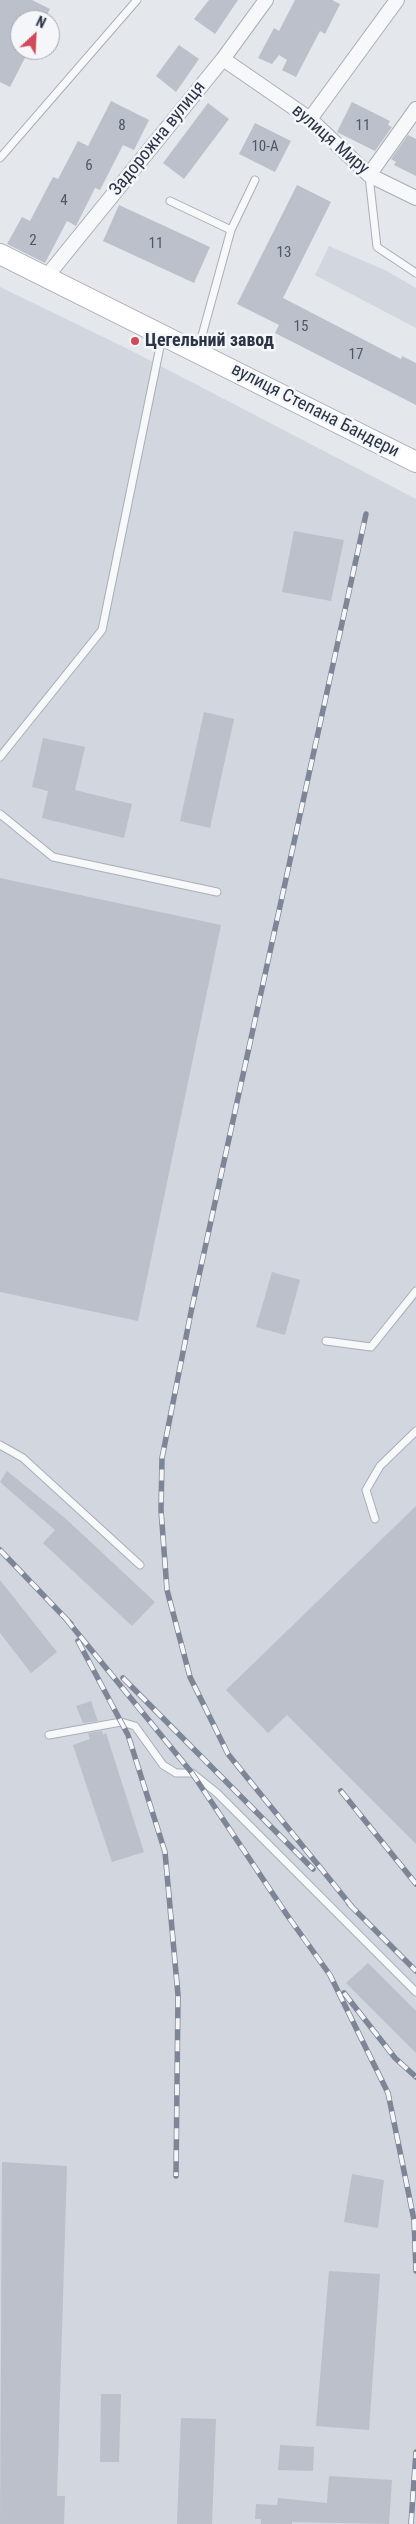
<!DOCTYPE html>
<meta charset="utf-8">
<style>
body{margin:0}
#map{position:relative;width:416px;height:2524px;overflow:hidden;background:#e4e7ec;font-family:"Roboto Condensed",sans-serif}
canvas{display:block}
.north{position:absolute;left:10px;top:10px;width:50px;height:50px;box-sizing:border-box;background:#f4f6f9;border:1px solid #a4a8b1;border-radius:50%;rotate:25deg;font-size:14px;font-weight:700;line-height:20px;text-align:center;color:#2b3445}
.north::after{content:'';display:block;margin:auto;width:18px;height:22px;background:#d1495b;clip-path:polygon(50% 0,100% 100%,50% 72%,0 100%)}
</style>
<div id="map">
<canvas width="416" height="2524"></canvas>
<div class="north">N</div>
</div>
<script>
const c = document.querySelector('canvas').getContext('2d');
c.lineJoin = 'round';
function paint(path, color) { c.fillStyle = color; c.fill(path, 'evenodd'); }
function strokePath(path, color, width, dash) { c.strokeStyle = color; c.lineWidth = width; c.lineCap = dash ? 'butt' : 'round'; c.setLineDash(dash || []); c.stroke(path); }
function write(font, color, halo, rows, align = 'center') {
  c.font = font + ' "Roboto Condensed",sans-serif'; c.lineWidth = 5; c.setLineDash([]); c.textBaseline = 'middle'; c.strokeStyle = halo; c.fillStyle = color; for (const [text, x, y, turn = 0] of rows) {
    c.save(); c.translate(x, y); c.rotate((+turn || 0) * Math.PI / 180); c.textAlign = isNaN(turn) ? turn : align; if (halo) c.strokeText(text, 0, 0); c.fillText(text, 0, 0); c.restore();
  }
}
paint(new Path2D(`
 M329,246L387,271L416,288V328L315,275Z
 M0,287L128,349L416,499V2524H0Z`), '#d2d6de');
paint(new Path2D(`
 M0,0H32L50,9L44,20H20V50H29L10,87L0,82Z
 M209,0H238L215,34L194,19Z
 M295,0H332L340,4L325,34L320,31L296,77L282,70L287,60L279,55L272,64L258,58L274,28L279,31Z
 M179,45L199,59L176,92L156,76Z
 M111,101L149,120L134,150L123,145L100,190L95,188L76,226L67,221L45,263L7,244L22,217L30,221L53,177L58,179L78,141L88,146Z
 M352,102L390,121L388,125L392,127L375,151L337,132Z
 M208,103L229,119L184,179L163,163Z
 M255,123L291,141L275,172L239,154Z
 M408,135L416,139V176L394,165L396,162L391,159Z
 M297,185L331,202L283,298L401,359L402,356L416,363V405L275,333L279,325L237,304Z
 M119,205L210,247L194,283L103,241Z
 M294,531L344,540L331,601L282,592Z
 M204,712L234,719L210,828L180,821Z
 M43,738L85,747L75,790L132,804L124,838L42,818L48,791L32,787Z
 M0,878L221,925L138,1321L0,1292Z
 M272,1272L300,1280L285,1335L256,1327Z
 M7,1471L66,1519L155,1602L132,1626L43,1543L55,1530L0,1482Z
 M416,1506V1844L287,1715L268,1733L226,1690Z
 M0,1580L57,1652L31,1673L0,1633Z
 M91,1701L98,1721L83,1723L76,1706Z
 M102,1731L103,1735L106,1733L144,1852L112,1862L73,1745L90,1739L88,1733Z
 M368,1963L416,2011V2053L346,1983Z
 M2,2162L67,2166L57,2496H65L64,2524H0Z
 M352,2174L384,2180L378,2228L344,2222Z
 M329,2271L380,2274L369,2430L316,2426Z
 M101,2394H121L119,2462H100Z
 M181,2418L216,2419L212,2524H177Z
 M280,2445L314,2447L313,2471L278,2470Z
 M329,2476L392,2480L389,2524L292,2522V2524H261V2519H255L256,2504L277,2505L278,2498L327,2503Z`), '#bbc0ca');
const lane = new Path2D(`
 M0,158L137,0
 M369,176L377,247L416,273
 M170,201L231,230
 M198,350L231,230L255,180
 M0,757L102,630L162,337
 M0,814L53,857L217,892
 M326,1341L371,1347L416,1291
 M0,1445L23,1458L140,1565
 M375,1519L366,1490L380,1466L416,1431
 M49,1735L121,1722L135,1726L163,1765L176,1773H192L217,1793L416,1992`);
const street = new Path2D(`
 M223,59L310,119L369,175L416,198
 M310,119L397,0
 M369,175L416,109
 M47,276L223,59L266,0`);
const secondary = new Path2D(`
 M0,254L416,462`);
strokePath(lane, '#a9aeb7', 9);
strokePath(street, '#a9aeb7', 16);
strokePath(secondary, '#a9aeb7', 22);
strokePath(lane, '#f7f8fa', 7);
strokePath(street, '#f7f8fa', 14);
strokePath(secondary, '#fff', 20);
const rail = new Path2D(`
 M0,1550L71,1624
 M66,1619L192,1773L287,1915L330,1975L388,2093L414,2220L416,2271
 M78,1641L128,1735L165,1852L178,1995L176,2176
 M123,1678L313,1869
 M341,1791L416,1884
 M349,1904L416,1971
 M353,1908L228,1754L190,1677L167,1590L161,1510L162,1458L191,1312L366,514
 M344,1993L395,2058L416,2077
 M411,2524L416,2452`);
strokePath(rail, '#7d8696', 5.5);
strokePath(rail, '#f4f6f9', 4, [11]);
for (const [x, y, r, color] of [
 [135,341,5,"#d1495b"]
]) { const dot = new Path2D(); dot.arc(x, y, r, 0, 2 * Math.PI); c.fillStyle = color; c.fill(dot); strokePath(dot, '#f4f6f9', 2); }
write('15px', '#4f5766', null, [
 ["8",122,126],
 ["11",363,126],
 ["10-А",265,147],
 ["6",89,166],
 ["4",64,201],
 ["2",33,241],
 ["11",156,244],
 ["13",284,253],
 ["15",301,327],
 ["17",356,355]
]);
write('18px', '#2b3445', '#f4f6f9', [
 ["Задорожна вулиця",158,139,-51],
 ["вулиця Миру",330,140,41],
 ["вулиця Степана Бандери",315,411,27]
]);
write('bold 18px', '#2b3445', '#f4f6f9', [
 ["Цегельний завод",145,341]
], 'left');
</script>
